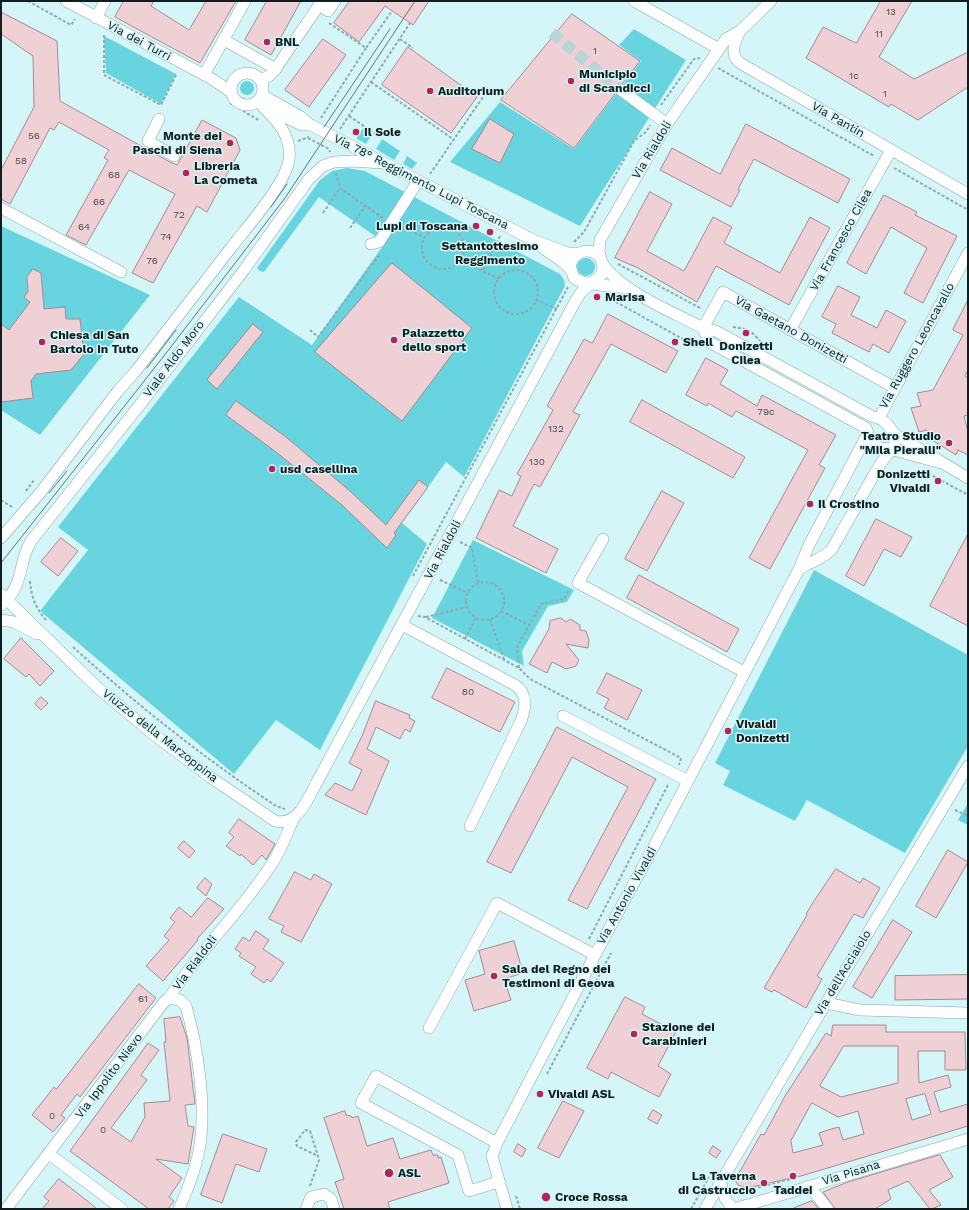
<!DOCTYPE html>
<meta charset="utf-8">
<style>
body{margin:0}
#map{position:relative;width:969px;height:1210px;overflow:hidden;background:#d5f6f9;font-family:"Work Sans",sans-serif}
canvas{display:block}
.frame{position:absolute;inset:0;border:2px solid #111d1e;pointer-events:none}
</style>
<div id="map">
<canvas width="969" height="1210"></canvas>
<div class="frame"></div>
</div>
<script>
const c = document.querySelector('canvas').getContext('2d');
c.lineJoin = 'round';
function paint(path, color) { c.fillStyle = color; c.fill(path, 'evenodd'); }
function strokePath(path, color, width, dash) { c.strokeStyle = color; c.lineWidth = width; c.lineCap = dash ? 'butt' : 'round'; c.setLineDash(dash || []); c.stroke(path); }
function write(font, color, halo, rows, align = 'center') {
  c.font = font + ' "Work Sans",sans-serif'; c.lineWidth = 3; c.setLineDash([]); c.textBaseline = 'middle'; c.strokeStyle = halo; c.fillStyle = color; for (const [text, x, y, turn = 0] of rows) {
    c.save(); c.translate(x, y); c.rotate((+turn || 0) * Math.PI / 180); c.textAlign = isNaN(turn) ? turn : align; if (halo) c.strokeText(text, 0, 0); c.fillText(text, 0, 0); c.restore();
  }
}
paint(new Path2D(`
 M634,29L686,60L580,226L450,162L500,102L574,149L641,61L619,45Z
 M104,36L176,74L161,104L106,73Z
 M240 88a7 7 0 1 1 14 0a7 7 0 1 1-14 0Z
 M364,127L373,133L366,144L357,139V137Z
 M382,139L400,151L394,160L376,149Z
 M407,156L417,163L412,169L403,164Z
 M347,168L365,171L560,274L564,280L565,286L464,477L446,462L402,523L427,544L320,750L276,720L234,774L40,611L88,550L58,527L239,297L312,345L385,243L319,197L264,272L260,271L257,268L320,180L332,171Z
 M1,226L150,295L40,435L1,410Z
 M577 267a9 9 0 1 1 18 0a9 9 0 1 1-18 0Z
 M473,540L574,590L567,602L548,606L522,651L524,666L432,618Z
 M814,570L968,655V746L905,853L807,800L795,821L723,785L730,771L715,763Z
 M968,803V825L958,820Z`), '#68d4e0');
const building = new Path2D(`
 M124,1H154L151,6L189,30L206,1H236L200,63L115,17Z
 M267,1H301L271,55L245,40Z
 M350,1H429L413,25L385,6L359,42L334,23Z
 M881,1H912L879,57L914,79L968,52V87L918,120L891,104L889,107L806,58L823,27L856,43Z
 M1,12L57,41L60,101L170,162L177,165L202,120L236,138L240,150L207,212L197,206L153,283L132,273L175,194L129,170L86,245L66,235L108,160L104,158L109,150L59,122L54,130L50,128L10,204L1,199V170L34,107L33,56L1,34Z
 M572,14L640,61L623,83L616,86L615,94L574,148L501,100Z
 M323,39L346,55L309,107L285,90Z
 M408,47L477,97L451,133L382,85Z
 M490,119L514,134L500,163L472,149Z
 M746,124L850,179L838,203L754,159L738,189L740,190L731,207L660,170L672,148L720,174Z
 M650,192L672,204L647,251L684,271L713,217L732,227L724,243L780,273L810,217L830,228L789,305L716,266L697,302L638,268L615,258Z
 M884,195L917,212L915,215L957,236L923,303L904,293L927,248L891,227L866,274L847,263Z
 M392,263L472,328L402,421L315,352Z
 M33,269L41,273L44,309L65,307L66,319H80L84,354L71,370L36,374L31,381L33,398L1,402V324L9,330L30,302L24,297L28,292L27,277Z
 M838,286L860,297L851,315L877,328L886,310L906,321L889,353L873,344L869,352L832,333L836,324L822,317Z
 M968,300V370L965,376L968,378V415L964,416L968,432V455L958,450L956,455L929,438L927,430L919,432L911,408L921,406L917,393L933,390L963,335L953,330Z
 M608,314L678,351L666,373L611,344L573,412L580,415L540,487L534,484L513,526L558,549L546,573L476,538L499,490L512,496L521,476L517,474L553,410L547,406L584,339L592,343Z
 M253,324L263,332L217,389L207,380Z
 M706,358L728,370L720,384L757,406L762,395L836,435L819,465L825,468L770,569L749,558L808,450L736,411L732,417L708,403L707,406L686,395Z
 M642,400L745,457L733,478L630,422Z
 M236,401L286,437L351,492L386,525L419,480L428,487L394,533L396,535L387,548L342,505L276,452L226,415Z
 M662,491L684,503L647,571L625,559Z
 M876,519L912,537L901,557L884,549L864,586L846,576Z
 M968,534V626L930,606Z
 M61,538L78,551L58,576L41,562Z
 M639,575L739,629L727,652L627,598Z
 M561,618L566,622L570,619L580,625V630L586,631L589,640L588,648L566,644L579,660L576,666L566,669L552,662L547,673L529,664L549,629L550,621Z
 M21,638L54,671L40,686L29,674L26,677L4,659Z
 M447,668L515,702L500,732L432,698Z
 M607,673L642,690L627,720L604,708L609,699L597,693Z
 M41,697L48,703L41,710L35,704Z
 M376,701L410,715L409,718L415,721L410,732L405,729L400,739L376,727L367,749L389,761L366,815L325,795L335,783L352,791L362,770L349,763L362,736Z
 M557,727L656,779L587,909L568,900L628,787L572,757L511,873L487,862Z
 M239,819L275,844L266,860L262,855L253,865L241,854L240,856L226,846L234,837L229,833Z
 M184,841L195,851L189,858L178,848Z
 M948,850L968,862L936,918L916,906Z
 M836,869L860,883L863,878L880,888L863,918L854,914L817,976L822,979L806,1008L774,990L772,992L764,988L807,915L806,914L814,901Z
 M295,872L311,880L314,874L332,884L301,942L281,932L284,926L269,919Z
 M205,878L212,884L206,896L197,888Z
 M208,898L224,909L197,939L198,940L163,981L146,966L169,940L164,936L175,922L170,918L179,907L191,917Z
 M893,920L912,932L872,998L853,987Z
 M256,931L269,940L263,949L284,963L271,982L267,979L264,983L251,974L256,967L239,956L241,953L235,949L243,937L249,941Z
 M514,941L523,973L504,979L511,1000L474,1011L465,980L485,974L479,951Z
 M968,975V999L895,1000V976Z
 M139,984L156,998L80,1097L77,1094L61,1115L65,1118L53,1132L32,1115L54,1087L56,1089Z
 M625,997L645,1007L642,1014L676,1032L658,1066L671,1074L659,1097L611,1072L608,1079L587,1068Z
 M180,1017L187,1038L195,1104L185,1105L188,1126L194,1127L188,1164L156,1159L182,1178L169,1197L174,1201L168,1209H149L70,1151L148,1043L159,1050L141,1075L147,1080L111,1128L131,1142L145,1117L144,1103L170,1101L164,1042H166L164,1019Z
 M833,1025H886V1032H965L966,1070H945V1051H918L919,1083L948,1075L951,1087L934,1092L940,1112L968,1104V1126L801,1176L747,1188L738,1185L735,1180L761,1134L764,1135L785,1096L826,1033L831,1036ZM844,1046H898V1083L841,1097L820,1086ZM925,1094L931,1114L912,1120L906,1099ZM812,1103L838,1117L858,1111L864,1134L843,1140L839,1127L831,1129L819,1133L823,1145L793,1153L791,1141Z
 M563,1101L584,1111L559,1158L538,1148Z
 M653,1110L662,1115L657,1124L648,1119Z
 M345,1111L346,1115L351,1116L352,1118L358,1116L367,1146L393,1138L400,1159L431,1150L433,1155H438V1158L441,1157L449,1183L388,1202L390,1209H344L335,1182L344,1179L324,1118Z
 M223,1134L267,1149L259,1172L236,1164L222,1203L201,1195Z
 M518,1144L526,1149L522,1157L514,1152Z
 M713,1146L721,1151L716,1158L709,1153Z
 M940,1155L953,1177L929,1190L941,1205L932,1209H930L908,1181L888,1190L891,1199L875,1209H835L823,1192L848,1182Z
 M59,1179L90,1203L97,1209H42L49,1201L44,1197Z
 M812,1201L819,1209H794V1208Z`);
paint(building, '#eed0d5');
strokePath(building, '#a68a8e', 1);
strokePath(new Path2D(`
 M552,33L621,90`), '#b8d5d8', 11, [11, 5.5]);
const minor = new Path2D(`
 M66,1L212,79L231,92
 M634,1L719,49
 M319,5L328,11L335,1
 M96,18L105,1
 M740,31C735,41 729,54 740,63L968,194
 M224,40L276,69
 M231 89a16 16 0 1 1 32 0a16 16 0 1 1-32 0Z
 M204,75L245,1
 M261,80L269,76L274,71L322,1
 M621,90L667,124
 M262,95L301,117L309,124L533,240L568,253H579
 M272,111L302,125H307
 M159,119L148,141L174,156
 M1,208L121,272
 M371,244L379,242L418,181
 M543,248L563,262L571,270
 M600,257C589,246 574,251 570,266L574,278C582,285 614,286 626,288
 M603,264C620,291 675,313 703,328L716,331L873,417C883,417 897,432 895,443C893,448 883,460 879,466C863,494 847,522 832,549C823,559 810,562 799,569
 M703,328L723,292L895,388
 M703,328L709,342L866,428
 M790,330L891,150
 M879,418L968,253
 M867,430L870,440L880,448L890,449L941,463
 M893,433L968,478
 M1,538L40,493L118,391L135,372C167,331 198,290 230,249C246,228 285,185 289,160C292,137 278,121 262,106
 M603,539L578,583L744,672
 M1,594L98,688L153,734L210,777L275,821C298,827 308,798 317,782L576,300L582,291L602,274L603,267L599,251L600,240L667,124L726,39L740,31L771,1
 M1,605C25,585 17,565 31,541L139,406L244,270L309,179L323,166L334,162L352,161L383,163
 M1,620L14,622L37,634
 M402,625L515,685C528,694 526,707 521,721L470,826
 M563,716L688,781
 M169,998L180,1000L186,1006C198,1048 207,1109 199,1151C195,1171 187,1191 179,1209
 M826,1003L860,1010L968,1013
 M429,1028L497,903L595,955
 M497,1143L376,1076L361,1103L458,1155L469,1191L498,1182
 M49,1154L122,1209
 M720,1181L725,1198L733,1209
 M809,1186L828,1209
 M6,1209L164,1002L169,998C199,950 243,910 273,862C282,848 287,833 294,818
 M306,1209L311,1197L324,1194L331,1199L334,1209
 M507,1209L492,1156L497,1143L595,955L655,844L799,569L809,545L867,435
 M705,1209L826,1003L968,766
 M734,1209L968,1139`);
strokePath(minor, '#87a6a9', 12);
strokePath(new Path2D(`
 M28,1L71,25L75,19
 M329,23L366,48L392,11
 M104,35V75L161,105L177,73
 M400,39L413,48
 M718,68L874,156
 M371,82L453,139
 M230,103L260,121
 M661,105L694,59L700,58
 M349,116L380,137
 M321,118L366,48
 M340,129L410,23
 M308,138L329,149L330,152
 M298,141L309,137
 M894,168L968,210
 M336,173L340,188L383,218
 M430,174L483,97
 M323,213L340,188
 M401,226L425,238
 M422 248a21 21 0 1 1 42 0a21 21 0 1 1-42 0Z
 M350,228L365,206
 M574,242L584,232L634,141L646,132L650,125
 M461,260L499,279
 M618,264L702,309
 M483,270L500,236
 M494 292a22 22 0 1 1 44 0a22 22 0 1 1-44 0Z
 M607,297L699,348
 M536,300L557,309
 M733,327C750,329 750,330 761,342
 M310,330L318,337L380,254
 M924,471L968,495
 M26,491L34,480
 M1,500L12,507
 M460,542L472,548L478,583
 M413,576L568,287
 M440,580L468,593
 M30,581C31,596 36,609 46,620
 M466 601a19 19 0 1 1 38 0a19 19 0 1 1-38 0Z
 M501,611L529,625
 M418,616L425,617L519,668L530,679L681,758L679,765
 M426,617L467,607
 M490,619L504,659
 M465,639L476,617
 M73,647C137,705 204,758 276,806L285,809
 M519,668L517,647L541,604L564,599L569,590
 M955,810L968,816
 M589,939L669,783
 M547,1074L611,953
 M310,1186L319,1160L318,1156L310,1131L305,1130L296,1142L297,1146L318,1156
 M734,1188L740,1191H745L795,1178
 M516,1196L520,1209
 M691,1209L709,1177`), '#90a9ac', 2, [3, 2]);
strokePath(minor, '#fff', 11);
strokePath(new Path2D(`
 M324,127L390,29
 M271,207L287,184
 M147,368L176,330
 M49,493L67,471
 M1,563L167,352L285,198L415,1`), '#627678', 1);
for (const [x, y, r, color] of [
 [267,42,4,"#b42454"],
 [571,81,4,"#b42454"],
 [430,91,4,"#b42454"],
 [356,132,4,"#b42454"],
 [230,143,4,"#b42454"],
 [186,173,4,"#b42454"],
 [476,226,4,"#b42454"],
 [490,232,4,"#b42454"],
 [597,297,4,"#b42454"],
 [746,333,4,"#b42454"],
 [394,340,4,"#b42454"],
 [42,342,4,"#b42454"],
 [675,342,4,"#b42454"],
 [949,443,4,"#b42454"],
 [272,469,4,"#b42454"],
 [938,481,4,"#b42454"],
 [810,504,4,"#b42454"],
 [728,731,4,"#b42454"],
 [494,976,4,"#b42454"],
 [634,1034,4,"#b42454"],
 [540,1094,4,"#b42454"],
 [389,1173,5,"#b42454"],
 [793,1176,4,"#b42454"],
 [764,1183,4,"#b42454"],
 [546,1197,5,"#b42454"]
]) { const dot = new Path2D(); dot.arc(x, y, r, 0, 2 * Math.PI); c.fillStyle = color; c.fill(dot); strokePath(dot, '#d5f6f9', 1.5); }
write('10px', '#484a4c', null, [
 ["13",891,12],
 ["11",879,34],
 ["1",595,51],
 ["1c",854,76],
 ["1",885,94],
 ["56",34,136],
 ["58",21,161],
 ["68",114,175],
 ["66",99,202],
 ["72",179,215],
 ["64",84,227],
 ["74",166,237],
 ["76",152,261],
 ["79c",766,412],
 ["132",556,429],
 ["130",537,462],
 ["80",468,692],
 ["61",143,999],
 ["0",52,1116],
 ["0",103,1130]
]);
write('12px', '#111d1e', '#d5f6f9', [
 ["Via dei Turri",139,41,28],
 ["Via Pantin",838,120,30],
 ["Via Rialdoli",652,150,-59],
 ["Via 78° Reggimento Lupi Toscana",421,182,27],
 ["Via Francesco Cilea",841,240,-61],
 ["Via Gaetano Donizetti",791,330,29],
 ["Via Ruggero Leoncavallo",917,346,-61],
 ["Viale Aldo Moro",174,359,-53],
 ["Via Rialdoli",443,550,-62],
 ["Viuzzo della Marzoppina",160,736,38],
 ["Via Antonio Vivaldi",627,896,-61],
 ["Via Rialdoli",195,963,-53],
 ["Via dell'Acciaiolo",843,973,-59],
 ["Via Ippolito Nievo",109,1076,-53],
 ["Via Pisana",851,1173,-17]
]);
write('bold 12px', '#111d1e', '#d5f6f9', [
 ["BNL",275,42],
 ["Municipio",579,74],
 ["di Scandicci",579,88],
 ["Auditorium",438,91],
 ["Il Sole",364,132],
 ["Monte dei",222,136,"right"],
 ["Paschi di Siena",222,150,"right"],
 ["Libreria",194,166],
 ["La Cometa",194,180],
 ["Lupi di Toscana",468,226,"right"],
 ["Settantottesimo",490,246,"center"],
 ["Reggimento",490,260,"center"],
 ["Marisa",605,297],
 ["Palazzetto",402,333],
 ["dello sport",402,347],
 ["Chiesa di San",50,335],
 ["Bartolo in Tuto",50,349],
 ["Shell",683,342],
 ["Donizetti",746,346,"center"],
 ["Cilea",746,360,"center"],
 ["Teatro Studio",941,436,"right"],
 ["\"Mila Pieralli\"",941,450,"right"],
 ["usd casellina",280,469],
 ["Donizetti",930,474,"right"],
 ["Vivaldi",930,488,"right"],
 ["Il Crostino",818,504],
 ["Vivaldi",736,724],
 ["Donizetti",736,738],
 ["Sala del Regno dei",502,969],
 ["Testimoni di Geova",502,983],
 ["Stazione dei",642,1027],
 ["Carabinieri",642,1041],
 ["Vivaldi ASL",548,1094],
 ["ASL",398,1173],
 ["La Taverna",756,1176,"right"],
 ["di Castruccio",756,1190,"right"],
 ["Taddei",793,1190,"center"],
 ["Croce Rossa",555,1197]
], 'left');
</script>
